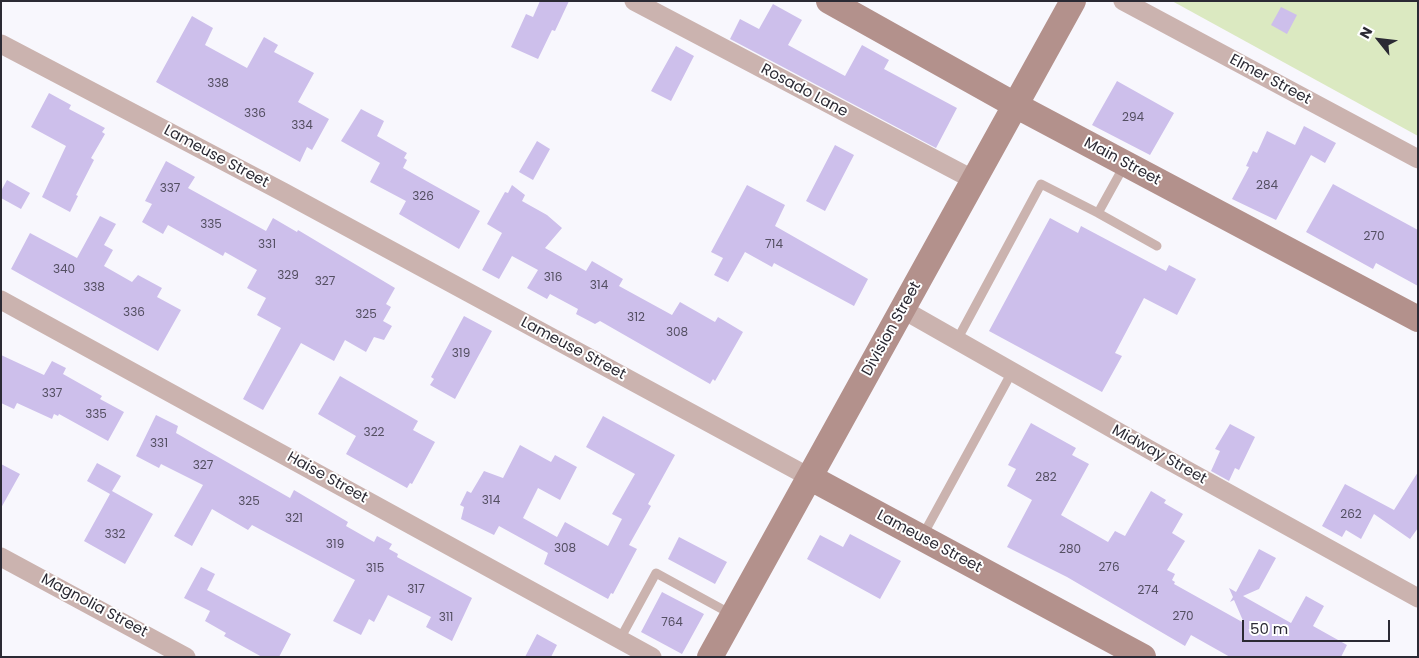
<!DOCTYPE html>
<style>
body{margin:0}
#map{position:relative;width:1419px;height:658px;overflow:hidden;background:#f8f7fd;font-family:Poppins,sans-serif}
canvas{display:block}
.frame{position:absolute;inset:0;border:2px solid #2b2a34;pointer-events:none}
.north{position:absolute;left:1354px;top:15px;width:50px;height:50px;-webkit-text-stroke:4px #fff;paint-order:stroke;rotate:299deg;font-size:14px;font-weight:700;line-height:20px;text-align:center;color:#2b2a34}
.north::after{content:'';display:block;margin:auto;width:18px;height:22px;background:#2b2a34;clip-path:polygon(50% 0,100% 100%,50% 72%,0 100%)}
.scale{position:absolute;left:1242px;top:620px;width:148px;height:22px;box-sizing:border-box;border:2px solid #2b2a34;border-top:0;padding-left:6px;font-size:15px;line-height:18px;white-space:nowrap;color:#2b2a34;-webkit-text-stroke:4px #fff;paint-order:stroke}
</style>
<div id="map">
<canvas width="1419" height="658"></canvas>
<div class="frame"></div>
<div class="north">N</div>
<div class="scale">50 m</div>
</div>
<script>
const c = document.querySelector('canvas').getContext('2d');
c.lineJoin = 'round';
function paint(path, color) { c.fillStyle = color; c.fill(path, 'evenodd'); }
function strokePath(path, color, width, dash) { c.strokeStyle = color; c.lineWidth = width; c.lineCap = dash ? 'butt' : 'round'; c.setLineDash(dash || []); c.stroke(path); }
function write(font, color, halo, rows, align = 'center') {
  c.font = font + ' Poppins,sans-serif'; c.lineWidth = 4; c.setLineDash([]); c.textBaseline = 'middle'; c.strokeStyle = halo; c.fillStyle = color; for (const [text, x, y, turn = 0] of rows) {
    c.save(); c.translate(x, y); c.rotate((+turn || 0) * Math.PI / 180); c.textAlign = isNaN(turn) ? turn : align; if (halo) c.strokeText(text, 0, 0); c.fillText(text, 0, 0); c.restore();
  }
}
paint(new Path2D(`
 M1172,1H1418V136Z`), '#dbe9c1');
paint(new Path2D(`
 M540,1H569L555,31L552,30L538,59L511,47L526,14L533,17Z
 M773,4L802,20L788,45L845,76L862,45L889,60L884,69L957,108L936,148L730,39L740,19L759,29Z
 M1281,7L1297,15L1287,34L1271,25Z
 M192,16L213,28L205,45L247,68L264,37L278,45L274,52L314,73L298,102L329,119L312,150L307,147L300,162L156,82Z
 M676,46L694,56L671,101L651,91Z
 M1117,81L1174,113L1150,155L1092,125Z
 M49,93L71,105L69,109L105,128L102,132L105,134L91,158L94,160L76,195L78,196L70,212L42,197L66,146L31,127Z
 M361,109L384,121L377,136L407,153L404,158L407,160L403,168L480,211L459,249L399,214L406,201L370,182L380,163L341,141Z
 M1304,126L1336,143L1325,163L1311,155L1276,220L1232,199L1249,167L1246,166L1253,151L1257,153L1267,131L1295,145Z
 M537,141L550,149L533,180L519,172Z
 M835,145L854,155L825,211L806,201Z
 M166,161L195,177L188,188L266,231L273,218L297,232L298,230L395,288L386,304L391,307L383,321L392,326L384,340L374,337L366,352L345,340L334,361L301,343L263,410L243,399L281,328L257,315L266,298L247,288L257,270L225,252L223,256L168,225L163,234L142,222L152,204L145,201Z
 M7,180L30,193L21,209L1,198V191Z
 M1333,184L1418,230V286L1376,263L1373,269L1306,232Z
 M512,185L525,195L522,201L547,215L562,228L545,248L586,271L592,261L623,279L619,286L672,315L680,302L715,322L718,317L743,332L715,381L713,379L710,384L600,321L595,324L576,314L578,309L550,294L547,299L527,288L538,270L512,256L499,279L482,270L502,233L487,224L505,192L508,193Z
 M747,185L785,205L775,226L868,279L854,306L774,263L772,267L745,252L728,282L714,275L723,258L711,252Z
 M100,216L116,224L104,245L113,250L104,266L132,282L138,275L162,288L157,297L181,310L158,351L11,269L30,233L77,258Z
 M1050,218L1078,233L1081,226L1166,271L1169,265L1196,279L1177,315L1144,298L1115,353L1122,356L1102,392L989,331Z
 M464,316L492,331L455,399L430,385L434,379L431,377Z
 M1,355L44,375L52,361L66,368L63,374L102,396L100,399L124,412L108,441L59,414L58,416L54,414L52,419L17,403L14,409L1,403Z
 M340,376L418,421L413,430L435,442L412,484L410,483L407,488L346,454L356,436L318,414Z
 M156,415L178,426L176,433L290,498L294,490L348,522L346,526L374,542L377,536L392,544L389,549L398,554L397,557L472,598L452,641L426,627L431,617L388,595L374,622L369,619L361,635L333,621L355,580L252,525L248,530L212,509L192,546L174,536L203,485L161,464L159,468L136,456Z
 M603,416L675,455L648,504L651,506L629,545L637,549L613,594L611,593L608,599L544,564L548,553L499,526L494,535L461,519L464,507L460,505L467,491L471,493L484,471L503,478L520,445L551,462L555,455L577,467L560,500L538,488L523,518L557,537L565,522L608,546L622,519L612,514L635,474L586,447Z
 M1031,423L1076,448L1072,455L1089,464L1061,515L1108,542L1115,531L1125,536L1151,491L1166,500L1164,503L1183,514L1172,533L1185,541L1167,570L1175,574L1172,580L1175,582L1174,584L1244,623L1234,600L1230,602L1233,597L1229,588L1236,592L1259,549L1276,558L1259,589L1243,596L1291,623L1306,596L1324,606L1313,626L1347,645L1341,657H1230L1191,635L1185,646L1067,577L1007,547L1032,500L1007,486L1016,469L1008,465Z
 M1230,424L1255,437L1239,470L1235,468L1229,481L1211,471L1220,451L1215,449Z
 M97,463L121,476L112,491L153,514L125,564L84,541L110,494L87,481Z
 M1,464L20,474L1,508Z
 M1418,472V528L1410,539L1374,514L1361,539L1346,530L1342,537L1322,526L1345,484L1394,510Z
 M850,534L901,561L880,599L807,559L820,535L843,547Z
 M679,537L727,562L715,584L668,559Z
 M201,567L215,574L207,590L291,634L279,657H262L224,636L226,633L205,621L210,611L184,598Z
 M662,592L704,614L682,654L641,632Z
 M537,634L557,645L551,657H525Z`), '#cdbfeb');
strokePath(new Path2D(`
 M1098,213L1157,246
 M957,340L1041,184L1098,213L1124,166
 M923,535L1012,372
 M620,639L656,573L731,614`), '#cbb3af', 9);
strokePath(new Path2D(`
 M634,1L974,180
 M1123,1L1418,159
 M1,44L283,192L811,478
 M1,300L652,657
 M902,309L1150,450L1418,598
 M1,557L186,657`), '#cbb3af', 19);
strokePath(new Path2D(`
 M829,1L1015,105L1418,319
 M811,478L1143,657
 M710,657L1073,1`), '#b3918c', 26);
write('12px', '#544f62', null, [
 ["338",218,84],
 ["336",255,114],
 ["294",1133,118],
 ["334",302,126],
 ["284",1267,186],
 ["337",170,189],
 ["326",423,197],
 ["335",211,225],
 ["270",1374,237],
 ["331",267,245],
 ["714",774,245],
 ["340",64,270],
 ["329",288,276],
 ["316",553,278],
 ["327",325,282],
 ["314",599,286],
 ["338",94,288],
 ["336",134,313],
 ["325",366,315],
 ["312",636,318],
 ["308",677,333],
 ["319",461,354],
 ["337",52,394],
 ["335",96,415],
 ["322",374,433],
 ["331",159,444],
 ["327",203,466],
 ["282",1046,478],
 ["314",491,501],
 ["325",249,502],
 ["262",1351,515],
 ["321",294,519],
 ["332",115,535],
 ["319",335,545],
 ["308",565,549],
 ["280",1070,550],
 ["276",1109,568],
 ["315",375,569],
 ["317",416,590],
 ["274",1148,591],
 ["270",1183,617],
 ["311",446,618],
 ["764",672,623]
]);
write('15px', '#2b2a34', '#fff', [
 ["Elmer Street",1270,80,28],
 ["Rosado Lane",804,91,28],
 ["Lameuse Street",216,157,28],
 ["Main Street",1122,162,28],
 ["Division Street",892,329,-61],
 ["Lameuse Street",573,349,28],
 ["Midway Street",1159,455,29],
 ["Haise Street",327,478,29],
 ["Lameuse Street",929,542,28],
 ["Magnolia Street",94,606,28]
]);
</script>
